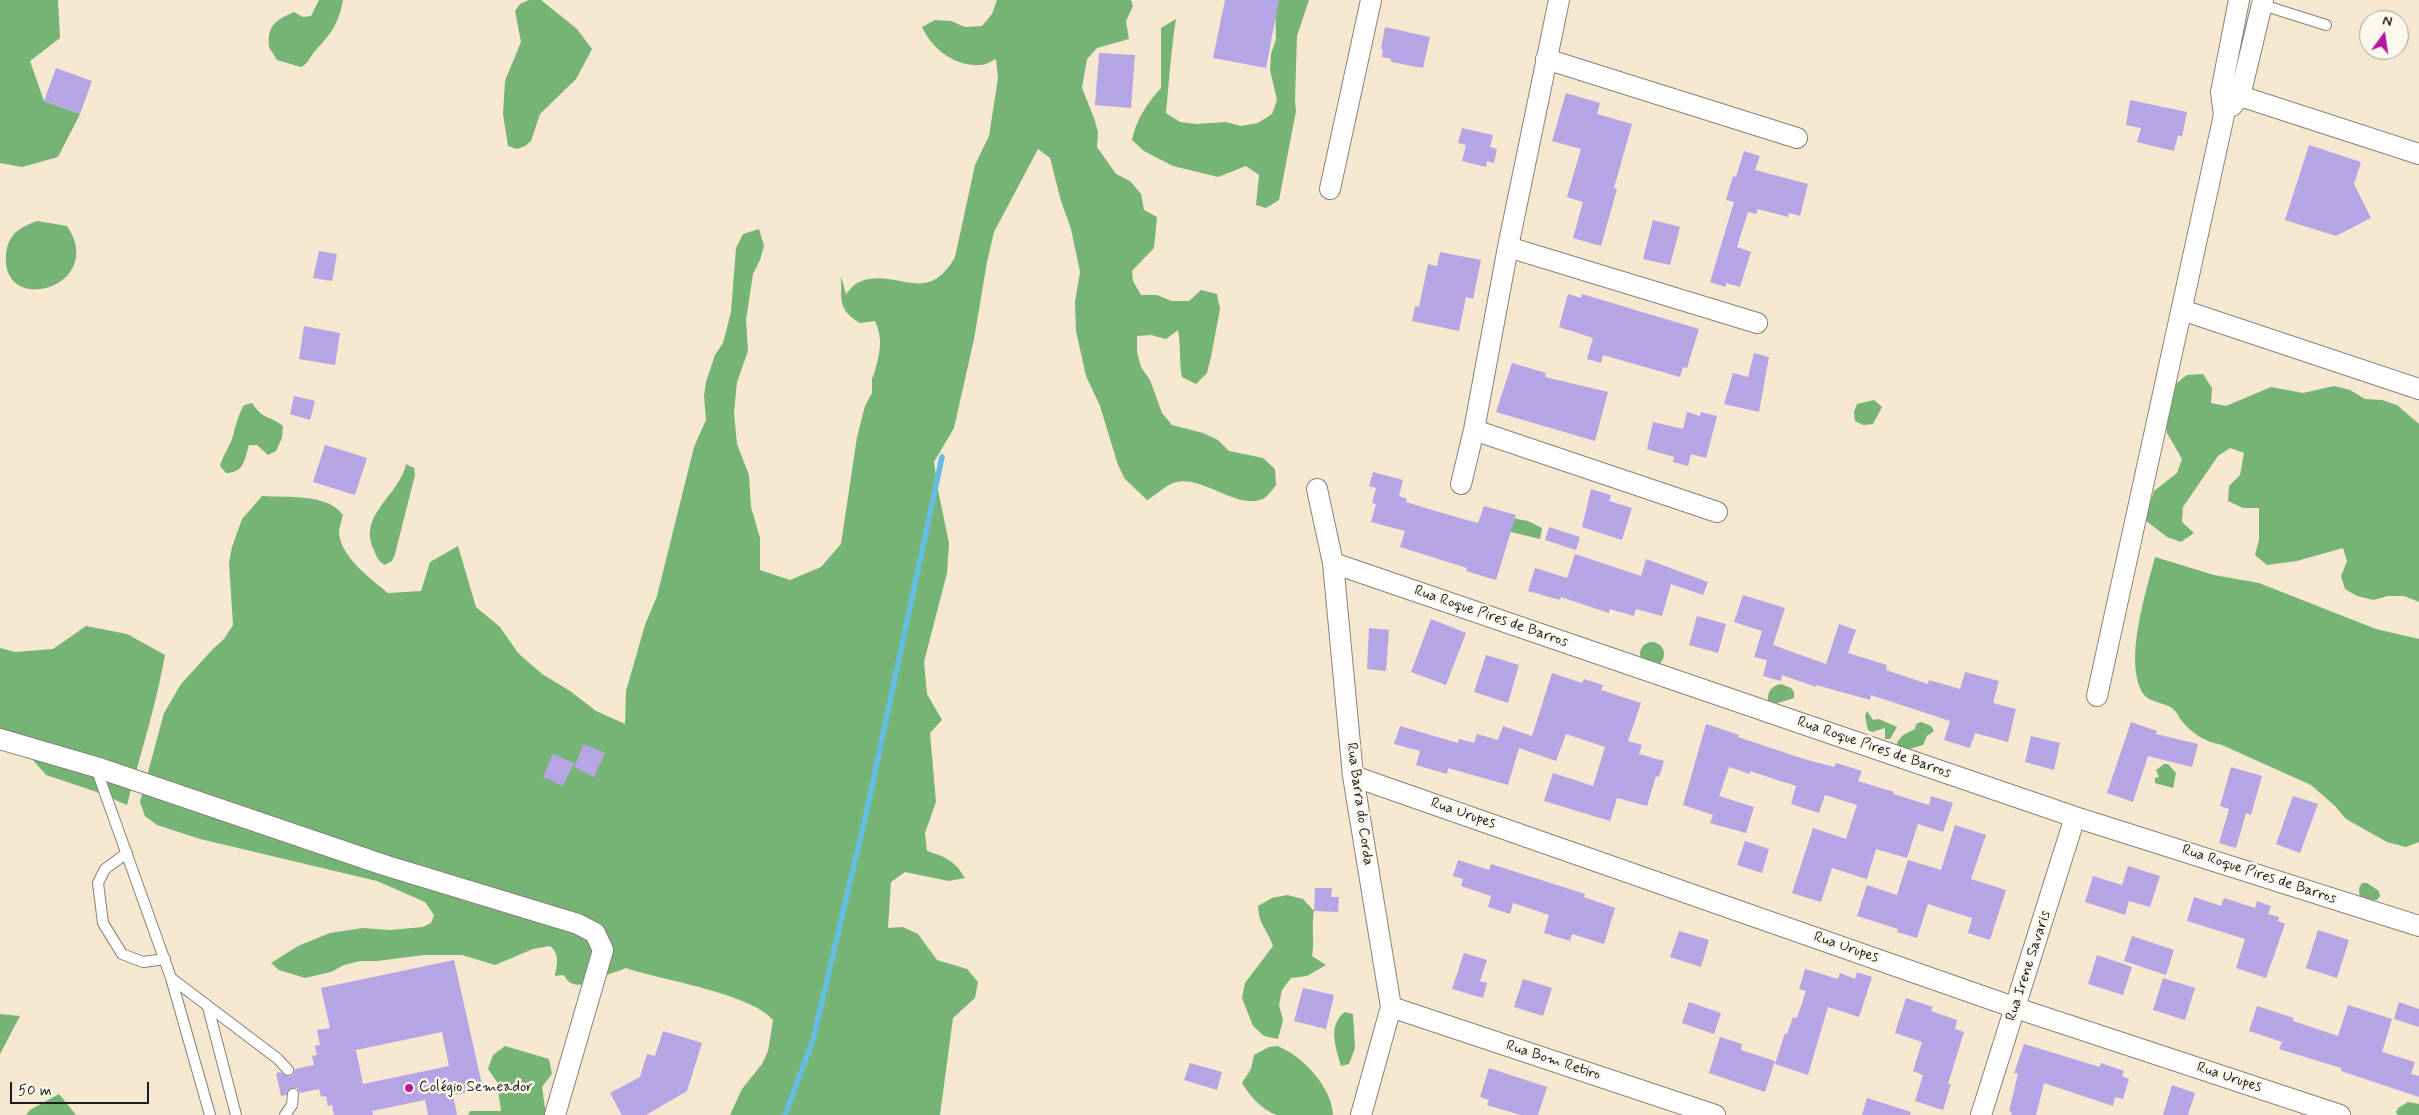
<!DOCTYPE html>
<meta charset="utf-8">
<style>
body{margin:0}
#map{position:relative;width:2419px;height:1115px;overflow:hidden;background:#f5e7d0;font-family:Mynerve,sans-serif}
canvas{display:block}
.north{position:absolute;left:2359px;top:10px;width:50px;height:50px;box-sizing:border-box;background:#fbf7ec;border:1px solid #a29f99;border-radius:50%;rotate:14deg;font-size:14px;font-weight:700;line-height:20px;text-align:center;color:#1c1c1c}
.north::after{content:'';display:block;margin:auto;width:18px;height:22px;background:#b5179e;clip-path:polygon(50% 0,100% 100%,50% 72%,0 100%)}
.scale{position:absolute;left:10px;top:1082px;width:139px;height:22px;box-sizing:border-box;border:2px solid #1c1c1c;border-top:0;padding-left:6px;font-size:15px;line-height:18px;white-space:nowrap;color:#1c1c1c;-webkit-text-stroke:4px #fbf7ec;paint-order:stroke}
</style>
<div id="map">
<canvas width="2419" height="1115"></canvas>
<div class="north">N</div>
<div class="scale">50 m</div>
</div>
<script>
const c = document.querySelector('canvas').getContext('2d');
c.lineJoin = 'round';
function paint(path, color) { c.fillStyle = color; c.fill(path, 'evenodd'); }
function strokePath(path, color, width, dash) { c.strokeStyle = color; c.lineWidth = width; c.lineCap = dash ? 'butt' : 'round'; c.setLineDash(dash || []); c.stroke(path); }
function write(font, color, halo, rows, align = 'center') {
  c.font = font + ' Mynerve,sans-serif'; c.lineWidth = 5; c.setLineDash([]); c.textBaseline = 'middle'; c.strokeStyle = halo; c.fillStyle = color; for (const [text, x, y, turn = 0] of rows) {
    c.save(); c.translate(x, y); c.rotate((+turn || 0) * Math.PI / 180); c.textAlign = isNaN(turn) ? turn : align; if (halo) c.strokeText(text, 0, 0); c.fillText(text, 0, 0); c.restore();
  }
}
paint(new Path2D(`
 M0,0H58L60,38L30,61L44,101L80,114L58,157L22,167L0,163Z
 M319,0H343C339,24 330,35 314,52C309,58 309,63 301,67L277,60L269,47C267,25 276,20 294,12L303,17L311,16Z
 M529,0H541L577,29L592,49L576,79L540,114L531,141L525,146L517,149L508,146L503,114L505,81L521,42L515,11L520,4Z
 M997,0H1131L1133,6L1126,21L1129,39L1097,48L1087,59L1082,88L1094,118L1098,132L1097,147L1116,174L1130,181L1141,194L1144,210L1157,217L1154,248L1132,271L1133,281L1141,295H1157L1172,301H1189L1201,290L1217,294L1220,309L1211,357L1207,373L1196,384L1182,377C1179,361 1181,346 1178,330L1166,339L1151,335L1137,336V352L1141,367L1150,380L1162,413L1172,425L1203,433L1218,440L1229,451L1263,458L1275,469L1276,485C1273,489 1269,494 1266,497C1240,514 1201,472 1173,483C1165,486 1156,495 1147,500L1125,479L1118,465L1100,406L1086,376L1076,331L1075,302L1080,272L1071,229L1061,201L1050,158L1038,149L994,232L987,262L974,339L954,428L934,462L938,490L949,543L947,573L924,662L927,694L942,720L930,733L936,802L925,833L927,851C946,857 954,860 965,878L949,881L905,872L891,882L888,928L903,927L918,934L937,960L967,969L978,982L975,998L953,1018L940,1115H730L742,1089L762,1064L768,1051L773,1020C750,993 661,980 626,968C620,971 613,972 607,975C593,980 573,994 564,975L555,976C557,964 560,954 550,946L533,949L495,965L462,955H424L377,961H360L344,965L331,972L305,978L279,970L271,963L298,946L330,933L363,928L390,930L423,927L431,923L434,915L425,902L377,881L200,839L157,825L145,816L140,802L164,713L181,684L212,650L224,639L233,625L229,563L232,547L242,519L262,496C287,498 327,493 343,515C342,519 340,525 339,530C338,555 371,579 388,593L421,591L430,562L458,546L476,607L500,627L518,653L542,674L570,691L596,711L625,724L626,691L645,625L657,596L694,447L706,420L704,396L706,382L715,355L723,343L731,312L736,248L743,234L759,229L764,246L760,260L753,274L746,320L748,351L737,382L734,412L737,444L749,475L751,507L760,538V570L790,580L821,567L841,544L857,437L865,406L872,393V373L873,379C878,358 885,342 875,321L860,323C837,309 842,300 841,276L846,294C849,291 853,285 857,283C894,265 926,309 955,257L975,165L989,136L998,78L996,59C991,61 986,65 981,65C955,67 932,49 922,27L935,20L951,21L965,27L982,26L992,14Z
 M1275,0H1309L1297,36L1295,100L1297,124L1296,111L1279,200L1266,208L1256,205L1259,175L1246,166L1218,177L1173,166L1144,151L1132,140C1136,120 1147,103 1161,88V28L1176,19C1171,50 1169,82 1166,113L1180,122L1196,124L1226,122L1241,126L1258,123L1272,114L1277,100L1270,70L1271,54L1276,39Z
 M37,221L67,226C108,287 0,318 6,254C9,233 19,228 37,221Z
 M2203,374L2212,388L2211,403L2226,406L2271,387L2303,393L2334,386L2350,390L2365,399L2382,400L2397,405L2419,424V602L2404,596H2388L2373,600L2357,596L2345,589L2341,576L2347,561L2343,548L2297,561L2267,565L2255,555L2259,540V508H2243L2228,501L2229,486L2240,475L2244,453L2230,448L2218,456L2183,507L2182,522L2194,533L2181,542L2167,537L2145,520L2154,491L2177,473L2182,459L2167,433L2165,417L2173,386L2187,375Z
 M1874,400L1882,407L1873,424L1863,425L1855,421L1854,412L1857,404Z
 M252,403C264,421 268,414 283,426L282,438L276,451L268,455L257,445H249C244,460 245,472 226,473L220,466C223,455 230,446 233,436C236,425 238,415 244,405Z
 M406,464L414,468L415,475L395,554L392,561L385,565C378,561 377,558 374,550C357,515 400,495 406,464Z
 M1512,518L1528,521L1542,528L1540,539L1511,532L1505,527Z
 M2155,557L2214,575L2259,583L2376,629L2419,639V842L2406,847L2387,842L2346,819L2335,806L2311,785L2222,745C2203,741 2193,734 2181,720C2179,716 2175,710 2172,708C2163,702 2147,702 2142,692C2124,659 2146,592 2155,557Z
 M86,626L127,634L165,655C156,706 140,755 127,805L94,791L46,775L20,745L0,738V648L15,652L53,649Z
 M1640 654a12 12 0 1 1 24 0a12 12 0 1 1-24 0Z
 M1781,684L1791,688L1794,692V698L1778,703L1768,701C1767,692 1771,686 1781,684Z
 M1867,711L1873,720L1879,719L1897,727L1890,739H1885V728L1872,732L1868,730L1865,716Z
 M1921,722L1931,726L1934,731L1927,736L1923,745L1906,750L1898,746L1897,742L1903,735L1915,729L1916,724Z
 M2164,764H2168L2176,773L2173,788L2155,783V778L2159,777L2156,770Z
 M2362,883H2367L2379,891L2380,896L2377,900L2360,901L2359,888Z
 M1287,895L1303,899L1314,911C1311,926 1315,940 1312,956L1326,965L1307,976L1291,978L1282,990L1279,1005L1283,1020L1278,1039L1264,1036L1253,1026L1242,998L1245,983L1273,946C1267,928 1259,926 1258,906L1272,898Z
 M1345,1012L1353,1014L1355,1048L1349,1064L1341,1066C1336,1048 1327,1025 1345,1012Z
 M0,1014L20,1016L0,1054Z
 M505,1046L549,1059L552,1074L542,1087L546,1115H468L470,1111H501L497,1082L488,1069L493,1055Z
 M1277,1046C1302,1055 1332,1087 1333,1115C1317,1115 1291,1115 1277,1115C1263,1111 1249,1095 1242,1083L1251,1069L1254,1055L1269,1047Z
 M59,1094L76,1115H26L30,1110Z
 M2408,1102L2419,1104V1115H2398L2396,1112L2398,1108Z`), '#75b474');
strokePath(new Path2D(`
 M785,1115L813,1040L866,814L942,457`), '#64bde1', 5.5);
paint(new Path2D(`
 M1225,0H1279L1266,68L1213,58Z
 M1385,27L1430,37L1423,68L1391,62V59L1382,57L1383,50L1381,49Z
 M1099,53L1135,55L1131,108L1095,105Z
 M56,68L92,81L80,114L44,101Z
 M1566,93L1600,103L1597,114L1632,124L1614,188L1617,189L1601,246L1573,238L1583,202L1567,197L1581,149L1552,141Z
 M2130,100L2187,112L2182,137L2178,135L2174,151L2137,142L2141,128L2126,125Z
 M1462,128L1493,135L1490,147L1497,149L1494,163L1487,161L1486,167L1462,161L1466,145L1458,143Z
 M2309,145L2361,162L2354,184L2371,218L2336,236L2285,220Z
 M1744,151L1760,156L1755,170L1808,184L1800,216L1789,213L1788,217L1758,209L1756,214L1748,212L1737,247L1751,252L1740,287L1726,283V287L1710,282L1734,202L1726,200L1733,176L1736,177Z
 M1653,220L1680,227L1670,265L1643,259Z
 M319,251L337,254L332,281L313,278Z
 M1440,252L1481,260L1473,299L1466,297L1459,331L1412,321L1415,306L1419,307L1428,264L1437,266Z
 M1568,294L1581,298L1582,294L1699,329L1687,368L1683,367L1680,377L1603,355L1601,363L1587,359L1593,338L1559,327Z
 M304,326L340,333L335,365L299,359Z
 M1754,353L1769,357L1759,412L1724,404L1733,373L1748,377Z
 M1512,363L1546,373L1545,377L1608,392L1595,441L1496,412Z
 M294,396L315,401L310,420L290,414Z
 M1687,412L1700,416L1701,412L1717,416L1706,458L1691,454L1688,466L1673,462L1674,457L1647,449L1653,422L1683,429Z
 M325,445L367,458L355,495L313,482Z
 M1373,472L1403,480L1399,496L1407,499L1406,502L1442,513L1478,523L1484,506L1516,515L1496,580L1466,571L1467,568L1400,547L1405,531L1371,522L1376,504L1372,503L1376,488L1369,486Z
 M1591,489L1611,495L1609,501L1632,508L1622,540L1582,527Z
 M1549,527L1580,537L1576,550L1545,540Z
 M1575,554L1641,576L1646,559L1708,582L1703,595L1671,584L1662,616L1636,609L1634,616L1610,609L1609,613L1561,597L1560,600L1528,591L1535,568L1567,578Z
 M1743,595L1785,608L1773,645L1826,664L1839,624L1856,630L1848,653L1887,665L1886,670L1928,684L1929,680L1960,689L1965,672L1999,681L1993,703L2016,709L2008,742L1975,733L1970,748L1944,740L1950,721L1871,695L1870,700L1816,685V687L1782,675L1781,681L1763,676L1767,660L1754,657L1762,631L1734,622Z
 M1697,616L1726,624L1718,653L1689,645Z
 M1431,619L1466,633L1446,685L1411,672Z
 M1369,628L1389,630L1386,671L1367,669Z
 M1486,655L1519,665L1508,703L1474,692Z
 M1552,673L1582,683L1584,679L1603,685L1601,690L1641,703L1628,741L1642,745L1639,754L1664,761L1659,777L1656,776L1647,806L1617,798L1610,821L1544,801L1553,773L1593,786L1605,747L1566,734L1556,761L1519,748L1508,785L1448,768L1447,774L1416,765L1420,751L1394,744L1400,726L1458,743L1459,739L1474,743L1477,734L1498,740L1503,726L1532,736Z
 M2131,722L2157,731L2156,734L2198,744L2192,767L2148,756L2133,802L2107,793Z
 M1706,724L1739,735L1738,737L1804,759L1834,767L1836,763L1862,771L1858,781L1894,792L1893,794L1929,805L1931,796L1953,803L1943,832L1918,824L1907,858L1876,849L1867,879L1832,868L1821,902L1792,893L1813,828L1846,839L1857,805L1825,795L1819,813L1791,804L1796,786L1750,771V774L1729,767L1719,796L1754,807L1746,833L1710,823L1713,815L1683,805Z
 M2031,736L2060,743L2054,770L2025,762Z
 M584,744L605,753L594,777L574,767Z
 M553,754L574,763L563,786L543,777Z
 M2231,767L2262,776L2251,815L2246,813L2236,848L2219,843L2229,809L2220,806Z
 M2293,796L2318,804L2300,853L2276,844Z
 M1955,825L1986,835L1971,879L2006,890L1990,940L1968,933L1972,918L1928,904L1917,938L1897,932L1898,929L1857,916L1867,885L1897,895L1908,860L1941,870Z
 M1745,841L1769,849L1762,873L1737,865Z
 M1458,860L1489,870L1491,864L1585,894L1584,897L1615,908L1604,944L1572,934L1570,941L1544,933L1549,915L1513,903L1510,914L1488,907L1491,896L1461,886L1463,879L1453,876Z
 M2128,866L2160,876L2150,907L2129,901L2125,915L2085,902L2093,876L2122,885Z
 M1315,888H1332L1331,897H1339L1338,912L1314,911Z
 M2194,897L2221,906L2224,898L2255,908L2257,901L2271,906L2268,914L2279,917L2278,921L2285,924L2266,978L2236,968L2245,939L2187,921Z
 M2318,930L2349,940L2337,978L2306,968Z
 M1679,931L1709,940L1701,967L1670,957Z
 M2132,936L2174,950L2166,975L2124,961Z
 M1464,953L1487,960L1480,981L1487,983L1483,998L1452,989Z
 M2097,955L2132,967L2123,995L2088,984Z
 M454,960L483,1089L453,1095L457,1115H428L425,1100L372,1111L373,1115H334L332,1105L328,1106L326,1096L321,1097L319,1089L300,1093L297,1088H291L286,1095L281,1096L276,1073L280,1072L289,1077L293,1075L295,1069L314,1065L312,1056L317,1055L315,1046L320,1045L317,1030L330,1028L321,988ZM442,1032L449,1066L363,1084L356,1050Z
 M1805,969L1838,979L1840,973L1855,979L1857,972L1872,977L1859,1017L1828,1007L1808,1075L1775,1064L1785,1033L1787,1034L1793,1017L1797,1018L1806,991L1799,989Z
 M2163,978L2195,988L2185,1020L2153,1010Z
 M1523,979L1552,988L1543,1016L1514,1007Z
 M1303,988L1334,995L1326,1029L1294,1021Z
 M1906,998L1933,1007L1931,1011L1957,1020L1955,1029L1964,1032L1948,1084H1951L1943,1110L1915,1101L1923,1075L1913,1071L1922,1042L1895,1033Z
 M1689,1002L1721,1013L1714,1034L1682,1023Z
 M2399,1002L2419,1009V1027L2394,1019Z
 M2348,1005L2392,1019L2382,1052L2415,1062L2411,1074L2419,1076V1097L2341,1071V1068L2279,1049L2282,1042L2249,1031L2257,1006L2294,1018L2293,1021L2338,1036Z
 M663,1031L702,1043L687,1091L646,1115H622L610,1093L640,1077L647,1054L655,1056Z
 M1720,1037L1742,1044L1741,1050L1775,1061L1765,1092L1709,1073Z
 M2024,1044L2100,1067L2101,1063L2124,1071L2122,1076L2129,1079L2123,1099L2115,1097L2113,1106L2044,1083L2036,1115H2011L2012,1112L2009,1111L2018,1074L2014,1073Z
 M1190,1063L1222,1072L1217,1090L1184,1080Z
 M1489,1068L1547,1087L1538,1115H1521L1487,1105L1489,1100L1480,1097Z
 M2172,1085L2195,1093L2188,1115H2163Z
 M1867,1098L1911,1112L1910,1115H1862Z`), '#b5a5e5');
const service = new Path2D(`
 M2262,2L2272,8L2326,25
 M96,768L171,978L210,1115
 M127,853L105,869L98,883L103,923L122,954L143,962L165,959
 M171,978L278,1059L288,1070
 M208,1007L236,1115
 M285,1115L292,1105L293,1094`);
const minor = new Path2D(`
 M1546,59L1797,138
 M2221,92L2240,96L2419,154
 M2232,106L2240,96L2263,0
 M1330,189L1371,0
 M1508,247L1757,323
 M2182,310L2419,389
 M1474,430L1717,512
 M1461,484L1474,430L1508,247L1559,0
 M1317,489L1333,563L1353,776L1391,1007L1361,1115
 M1333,563L2075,817L2419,926
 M2097,696L2224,115L2221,92L2239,0
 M0,739L96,767L384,865L578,924L595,933L603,950L555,1115
 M1353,776L2016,1008L2340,1115
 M1391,1007L1715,1115
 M1981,1115L2075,817`);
strokePath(service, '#888276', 12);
strokePath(minor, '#888276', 22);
strokePath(service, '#fff', 10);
strokePath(minor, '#fff', 20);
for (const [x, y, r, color] of [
 [409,1088,5,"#b5179e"]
]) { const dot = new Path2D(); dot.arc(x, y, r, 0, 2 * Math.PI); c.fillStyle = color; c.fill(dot); strokePath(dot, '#fbf7ec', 2); }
write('15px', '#1c1c1c', '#fbf7ec', [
 ["Rua Roque Pires de Barros",1491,617,19],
 ["Rua Roque Pires de Barros",1874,748,19],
 ["Rua Barra do Corda",1359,804,82],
 ["Rua Urupes",1463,814,19],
 ["Rua Roque Pires de Barros",2259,875,18],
 ["Rua Urupes",1846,948,19],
 ["Rua Irene Savaris",2029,966,-72],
 ["Rua Bom Retiro",1553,1061,18],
 ["Rua Urupes",2229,1078,18]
]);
write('15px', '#1c1c1c', '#fbf7ec', [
 ["Colégio Semeador",419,1088]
], 'left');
</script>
